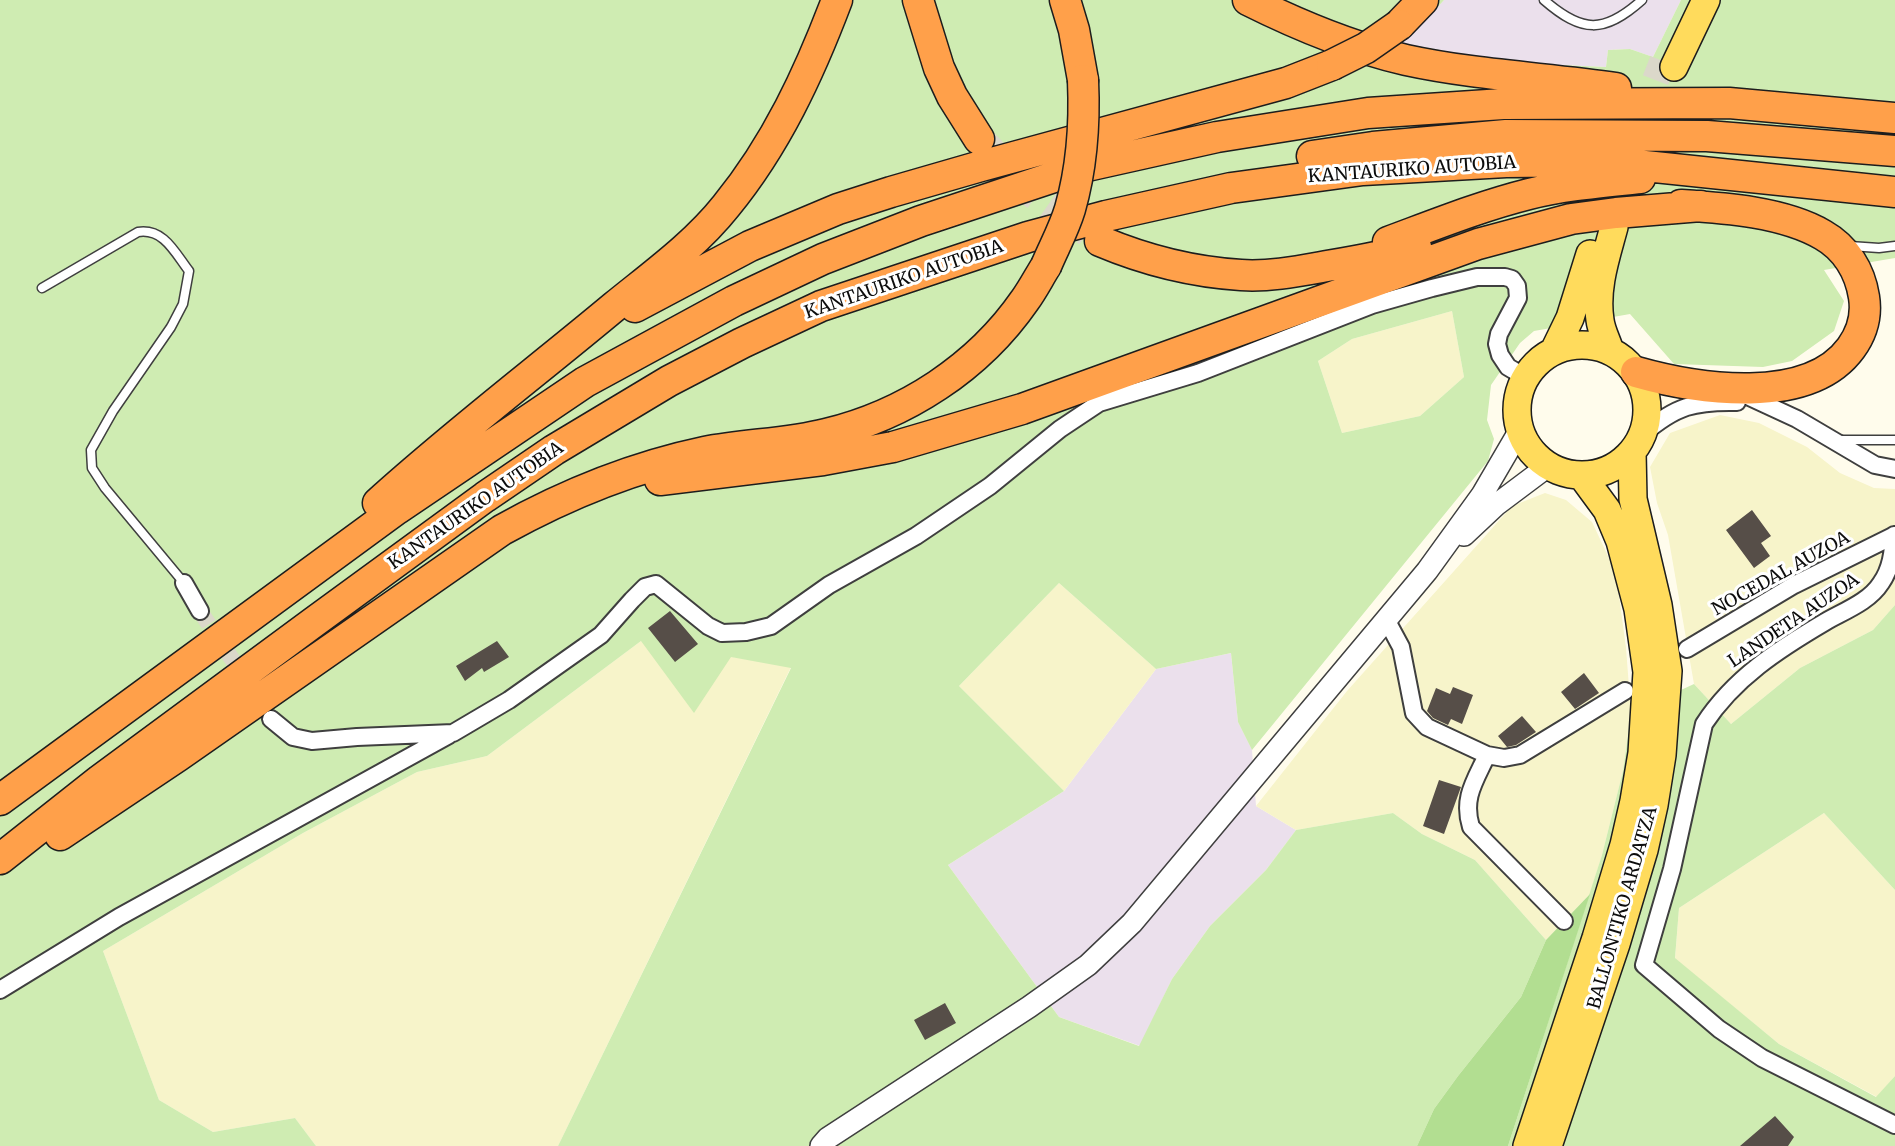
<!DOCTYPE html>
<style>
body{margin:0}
canvas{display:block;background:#fffcec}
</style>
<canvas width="1895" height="1146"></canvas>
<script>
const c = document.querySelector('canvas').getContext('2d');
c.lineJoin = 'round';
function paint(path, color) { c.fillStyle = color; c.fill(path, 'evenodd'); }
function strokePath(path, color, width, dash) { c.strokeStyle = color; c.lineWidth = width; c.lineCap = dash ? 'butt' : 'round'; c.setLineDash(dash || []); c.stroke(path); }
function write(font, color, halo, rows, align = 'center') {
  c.font = font + ' Merriweather,serif'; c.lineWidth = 6; c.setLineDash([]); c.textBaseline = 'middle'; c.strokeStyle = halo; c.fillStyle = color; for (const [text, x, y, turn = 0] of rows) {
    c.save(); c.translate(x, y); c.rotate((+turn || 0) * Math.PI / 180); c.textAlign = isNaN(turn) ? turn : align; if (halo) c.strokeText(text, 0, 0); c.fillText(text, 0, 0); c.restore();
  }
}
paint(new Path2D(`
 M1444,0H1681L1653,57L1630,49L1608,50L1606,67L1512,63L1399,43L1426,20Z
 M1231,653L1238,722L1252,750L1256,806L1296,830L1266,870L1210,926L1172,979L1140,1046L1059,1017L948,865L1064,791L1156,669Z`), '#ebe0ec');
paint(new Path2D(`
 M1452,311L1464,377L1420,416L1342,433L1318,361L1352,339Z
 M1720,415L1759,423L1807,447L1840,473L1874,488L1895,489V605L1873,630L1800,668L1731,724L1694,684L1668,535L1657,503L1650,467L1670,433Z
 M1545,493L1566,500L1592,522L1616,573L1626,648L1631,713L1623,771L1602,855L1590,894L1546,940L1475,860L1422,834L1393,813L1296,830L1256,806L1347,691L1512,506Z
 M1059,583L1156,669L1064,791L959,686Z
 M641,641L791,667L558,1146H316L295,1118L213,1132L159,1100L103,951L303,833L417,772L487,756Z
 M1824,813L1895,890V1076L1877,1097L1779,1044L1675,959L1679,908Z`), '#f7f4ca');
paint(new Path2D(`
 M0,0H1444L1426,20L1400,43L1512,63L1606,67L1608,50L1630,49L1653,57L1681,0H1895V258L1824,270L1844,301L1834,331L1792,361L1763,367L1674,364L1630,314L1534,331L1520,343L1491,385L1487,420L1494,439L1488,461L1252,750L1238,722L1231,653L1156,669L1059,583L959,686L1064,791L948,865L1059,1017L1139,1046L1172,979L1210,926L1266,870L1296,830L1393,813L1422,834L1475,860L1546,940L1521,997L1458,1076L1434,1109L1417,1146H558L791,668L731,657L694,713L641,641L487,756L417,772L303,833L103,951L159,1100L213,1132L295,1118L316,1146H0ZM1452,311L1464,377L1420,416L1342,433L1318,361L1352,339Z
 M1895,605V890L1824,813L1679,908L1675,958L1779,1044L1876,1097L1895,1076V1146H1508L1602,855L1623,771L1631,713L1694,684L1731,724L1800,668L1873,630Z`), '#cfecb2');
paint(new Path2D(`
 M1590,894L1508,1146H1417L1434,1109L1458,1076L1521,997L1546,940Z`), '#b2de91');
paint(new Path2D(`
 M1752,510L1771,536L1761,543L1770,556L1754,568L1726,530Z
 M670,611L698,644L675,662L648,628Z
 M497,641L509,657L484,672L482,668L465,681L456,666Z
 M1584,673L1599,693L1575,709L1561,692Z
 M1453,687L1473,695L1462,724L1451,719L1448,725L1433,718L1427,711L1436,688L1450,694Z
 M1522,716L1536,732L1516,745L1507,747L1498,736Z
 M1439,780L1461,787L1444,834L1423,826Z
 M945,1003L956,1023L925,1040L914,1020Z
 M1775,1116L1794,1137L1788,1146H1740Z`), '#564e48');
strokePath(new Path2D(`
 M200,611L246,680`), '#dbd8ca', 16, [16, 8]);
strokePath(new Path2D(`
 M1596,233L1663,61`), '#dbd8ca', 27, [27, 14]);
strokePath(new Path2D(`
 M983,143L1031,192L1088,232`), '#dbd8ca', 30, [30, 15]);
const service = new Path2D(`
 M1544,0C1582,33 1604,34 1642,0
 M1850,246L1879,248L1895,246
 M42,288L138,232C164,228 175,253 189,271L183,304L171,327L113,411L91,450L92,468L105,488L184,583
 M1838,440H1895`);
const minor = new Path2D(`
 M1743,394L1797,419L1875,465L1895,469
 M1643,434C1676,406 1694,401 1737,402
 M1894,535C1893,552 1891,569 1881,583C1869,602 1844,611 1825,622C1779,649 1734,678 1704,724L1672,869L1644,965L1719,1029L1762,1058L1895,1125
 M184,583L200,611
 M1387,621L1401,647L1414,713L1427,727L1487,755L1504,758L1520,755L1625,691
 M1687,649L1794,585L1895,535
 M271,719L293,737L312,741L357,737L453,733L509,700L601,635L632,600L645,587L656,584L708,626L722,633L746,632L771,626L829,585L916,536L990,486L1060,429L1099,403L1198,373L1372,305L1432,288L1477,277H1505L1512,279L1517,286L1518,298L1499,334L1497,344L1500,355L1508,367L1525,377
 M1487,755C1475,781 1462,798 1471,827L1564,921
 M0,990L119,917L449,735`);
const tertiary = new Path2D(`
 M1464,535L1496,505L1548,466
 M821,1146L828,1138L1029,1007L1088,965L1132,923L1427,571L1482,495L1520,430`);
const primary = new Path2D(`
 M1674,67L1706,0
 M1517 410a65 65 0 1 1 130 0a65 65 0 1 1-130 0Z
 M1554,351L1570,318L1590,254
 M1610,351C1607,341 1601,330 1600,320C1595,288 1606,257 1614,227
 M1527,1146L1596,938L1624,845L1634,801L1642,753L1647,672L1638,609L1620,541L1607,510L1582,476
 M1548,1146L1616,944L1644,850L1654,805L1662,755L1668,671L1658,605L1633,499L1632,452`);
const motorway = new Path2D(`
 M918,0L939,68L952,96L979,139
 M1065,0L1074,30L1083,80
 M1248,0C1298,25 1351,47 1406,60C1475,75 1546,78 1616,88
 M1399,25L1423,0
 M1312,156L1373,147L1506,135L1707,136L1895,151
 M1100,241C1145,260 1192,272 1241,275C1269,277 1299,271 1327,266C1357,261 1387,256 1416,247
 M1388,242C1434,225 1481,206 1529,194C1565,185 1603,182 1640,178
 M635,307L750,246L838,209L891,192L981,166L1286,83L1332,65
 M1636,372C1696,389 1808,407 1851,348C1862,333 1867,316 1864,297C1860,271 1846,248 1823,235C1784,212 1725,208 1681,205
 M660,480L823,460L893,447L1022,409L1478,244L1571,219L1616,213L1701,206
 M378,503C454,434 536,372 615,306C653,275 695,245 726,206C776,145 809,74 837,0
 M0,800L397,509L585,382L734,301L823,259L921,221L1087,166L1217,137L1368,113L1503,104L1729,103L1895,118
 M60,835L178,756L502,530C565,495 634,467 705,452C745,444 787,444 826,434C905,415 978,368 1025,300C1033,289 1039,277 1046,266
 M0,859L100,780L314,622L485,497L554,450L669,381L742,343L821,306L1028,237L1106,216L1231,188L1363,170L1506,162L1597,161L1895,192`);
strokePath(service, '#3f3f3f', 11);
strokePath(minor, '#3f3f3f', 20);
strokePath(tertiary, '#3f3f3f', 24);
strokePath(primary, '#1d1d1d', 30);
strokePath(motorway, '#1d1d1d', 33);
strokePath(service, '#fff', 8);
strokePath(minor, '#fff', 16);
strokePath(tertiary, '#fff', 21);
strokePath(primary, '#ffdb5c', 27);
strokePath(motorway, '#ffa04a', 30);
const motorwayBridge = new Path2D(`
 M1332,65L1366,48L1399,25
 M1046,266C1054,247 1064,229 1070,209C1082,167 1085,124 1083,80`);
strokePath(motorwayBridge, '#1d1d1d', 33, []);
strokePath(motorwayBridge, '#ffa04a', 30);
write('18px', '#0c0c0c', '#fff', [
 ["KANTAURIKO AUTOBIA",1412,170,-4],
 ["KANTAURIKO AUTOBIA",904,280,-19],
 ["KANTAURIKO AUTOBIA",476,506,-35],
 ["NOCEDAL AUZOA",1781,574,-29],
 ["LANDETA AUZOA",1794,621,-34],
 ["BALLONTIKO ARDATZA",1623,908,-74]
]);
</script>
